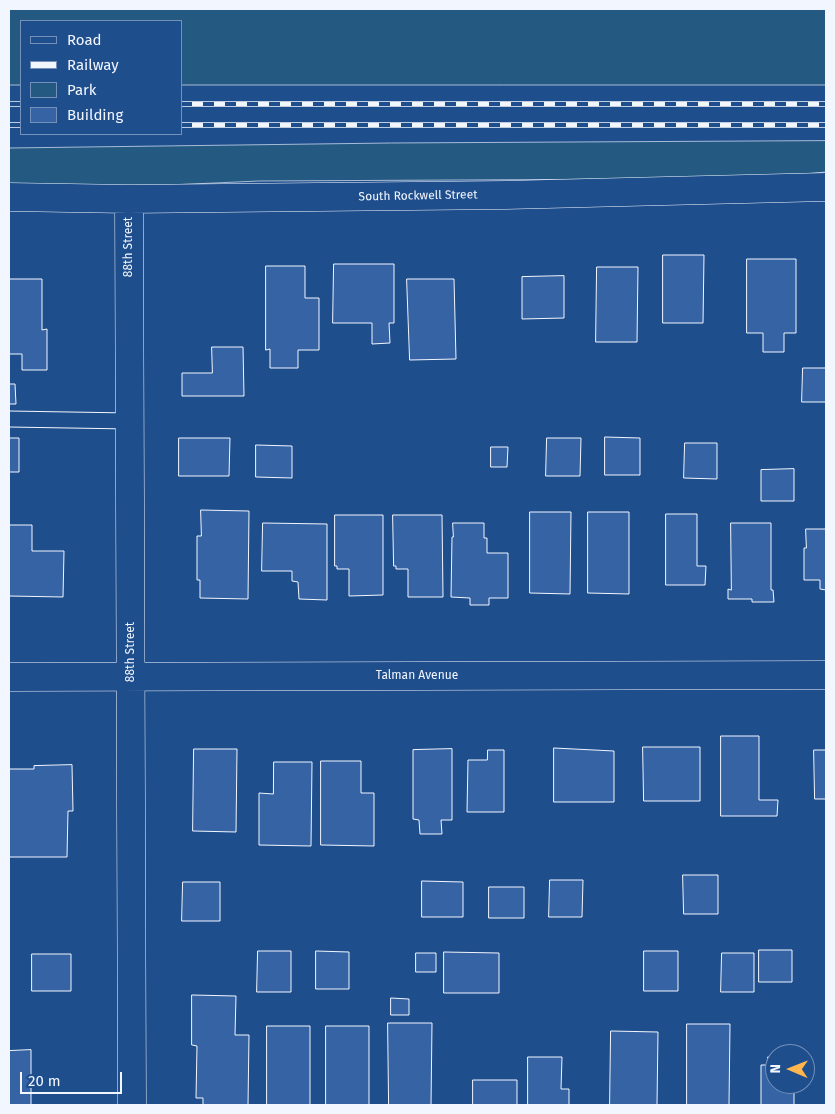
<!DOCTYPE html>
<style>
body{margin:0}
#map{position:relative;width:835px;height:1114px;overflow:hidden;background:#1f4e8c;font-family:"Fira Sans",sans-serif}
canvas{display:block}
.frame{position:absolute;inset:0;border:10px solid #f2f6ff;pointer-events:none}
.legend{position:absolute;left:20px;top:20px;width:162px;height:115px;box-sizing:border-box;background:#1f4e8c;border:1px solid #7391ba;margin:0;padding:6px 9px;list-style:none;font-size:15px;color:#f2f6ff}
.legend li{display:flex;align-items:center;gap:10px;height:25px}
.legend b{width:25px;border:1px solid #7391ba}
.north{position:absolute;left:765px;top:1044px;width:50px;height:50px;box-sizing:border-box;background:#1f4e8c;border:1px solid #7391ba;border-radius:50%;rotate:271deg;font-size:14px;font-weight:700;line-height:20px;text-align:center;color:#f2f6ff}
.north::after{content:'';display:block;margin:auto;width:18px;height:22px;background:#ffb74d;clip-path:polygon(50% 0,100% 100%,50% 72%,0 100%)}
.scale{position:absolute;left:20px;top:1072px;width:102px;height:22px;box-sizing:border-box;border:2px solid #f2f6ff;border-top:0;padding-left:6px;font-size:15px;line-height:18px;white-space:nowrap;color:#f2f6ff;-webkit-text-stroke:4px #1f4e8c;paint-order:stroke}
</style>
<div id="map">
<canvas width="835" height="1114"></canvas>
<div class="frame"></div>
<ul class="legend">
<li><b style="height:6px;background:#1f4e8c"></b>Road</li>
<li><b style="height:6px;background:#f2f6ff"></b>Railway</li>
<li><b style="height:14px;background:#245a82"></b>Park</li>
<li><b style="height:14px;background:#3563a3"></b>Building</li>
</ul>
<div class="north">N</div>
<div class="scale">20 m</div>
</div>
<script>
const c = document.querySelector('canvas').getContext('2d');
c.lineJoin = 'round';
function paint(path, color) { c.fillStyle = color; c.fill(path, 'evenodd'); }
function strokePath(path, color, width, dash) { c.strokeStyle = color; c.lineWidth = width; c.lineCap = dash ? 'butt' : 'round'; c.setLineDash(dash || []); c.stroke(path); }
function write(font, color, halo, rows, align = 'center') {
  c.font = font + ' "Fira Sans",sans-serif'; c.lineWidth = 4; c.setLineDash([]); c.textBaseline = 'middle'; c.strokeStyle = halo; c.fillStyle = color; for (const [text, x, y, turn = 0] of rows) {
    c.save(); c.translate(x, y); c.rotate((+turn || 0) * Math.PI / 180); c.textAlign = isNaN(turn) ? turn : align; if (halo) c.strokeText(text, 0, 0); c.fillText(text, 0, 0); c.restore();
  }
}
const green = new Path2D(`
 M9,9H826V85H181V21H21V85H9Z
 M826,141V172L804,174L650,179L259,181L125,187L9,184V148L391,143Z`);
paint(green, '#245a82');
strokePath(green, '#a8bbd7', 1);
const building = new Path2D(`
 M663,255H704L703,323H663Z
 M747,259H796V333H784V352H763V333H747Z
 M334,264H394V323H389L390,343L372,344V323H333Z
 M266,266H305V298H319V350H298V368H270V349L266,350Z
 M597,267H638L637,342H596Z
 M564,276V318L522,319V277Z
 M9,279H42V330L47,329V370H22V354H9Z
 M407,279H454L456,359L410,360Z
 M212,347H243L244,396H182V373H212Z
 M803,368H826V402H802Z
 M9,384H15L16,404H9Z
 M605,437L640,438V475H605Z
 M9,438H19V472H9Z
 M179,438H230L229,476H179Z
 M547,438H581L580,476H546Z
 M685,443H717V479L684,478Z
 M256,445L292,446V478L256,477Z
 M491,447H508L507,467H491Z
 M794,469V501H761V470Z
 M201,510L249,511L248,599L200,598V580H197V536H201Z
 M530,512H571L570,594L530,593Z
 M588,512H629V594L588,593Z
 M666,514H697V566H706L705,585H666Z
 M335,515H383V595L349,596V569H337V566H335Z
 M393,515H442L443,597H408V569H396V566H394Z
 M263,523L327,524V600L299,599L298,582L292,581V571H262Z
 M453,523H484V538H487V553H508V598H489V605H470V598L451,597L452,537H453Z
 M731,523H771V590H773L774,602H752V599H728V589L731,590Z
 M9,525H32V551H64L63,597L9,596Z
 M806,529H826V590L820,589V580H804V548H806Z
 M721,736H759V800H778L777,816H721Z
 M643,747H700V801H644Z
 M554,748L614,751V802H554Z
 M194,749H237L236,832L193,831Z
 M452,749V820H441L442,834H420L419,820L413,819V750Z
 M488,750H504V812H467L468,760H487Z
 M814,750H826V799H815Z
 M321,761H361V793H374V846L321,845Z
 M274,762H312L311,846L259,845V793L273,794Z
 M72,765L73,811H68L67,857H9V769H34V766Z
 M683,875H718V914H684Z
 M550,880H583L582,917H549Z
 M422,881L463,882V917H422Z
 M183,882H220V921H182Z
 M489,887H524V918H489Z
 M759,950H792V982H759Z
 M258,951H291V992H257Z
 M316,951L349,952V989H316Z
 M644,951H678V991H644Z
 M444,952L499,953V993H444Z
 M416,953H436V972H416Z
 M722,953H754V992H721Z
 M32,954H71V991H32Z
 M192,995L236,996L235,1035H249L248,1105H203V1098H196L197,1046L192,1045Z
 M391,998L409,999V1015H391Z
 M388,1023H432L431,1105H389Z
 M687,1024H730L729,1105H687Z
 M267,1026H310V1105H267Z
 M326,1026H369V1105H326Z
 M611,1031L658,1032L657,1105H610Z
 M31,1050V1105H9V1051Z
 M528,1057H562L561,1089H569V1105H528Z
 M768,1057H775V1084H794V1105H761V1065H767Z
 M473,1080H517V1105H473Z`);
paint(building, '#3563a3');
strokePath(building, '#f2f6ff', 1);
const service = new Path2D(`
 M9,419L130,421`);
const minor = new Path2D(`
 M9,197L129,199L506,195L826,187
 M129,199L132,1105
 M9,677L826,675`);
strokePath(service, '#f2f6ff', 17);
strokePath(minor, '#f2f6ff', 29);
strokePath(service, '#1f4e8c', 15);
strokePath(minor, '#1f4e8c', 28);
const rail = new Path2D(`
 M9,104H21
 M181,104H826
 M9,125H21
 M181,125H826`);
strokePath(rail, '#f2f6ff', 5.5);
strokePath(rail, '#1f4e8c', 4, [11]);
write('12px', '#f2f6ff', '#1f4e8c', [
 ["South Rockwell Street",418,196,-1],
 ["88th Street",129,247,-90],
 ["88th Street",131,652,-90],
 ["Talman Avenue",417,676]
]);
</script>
